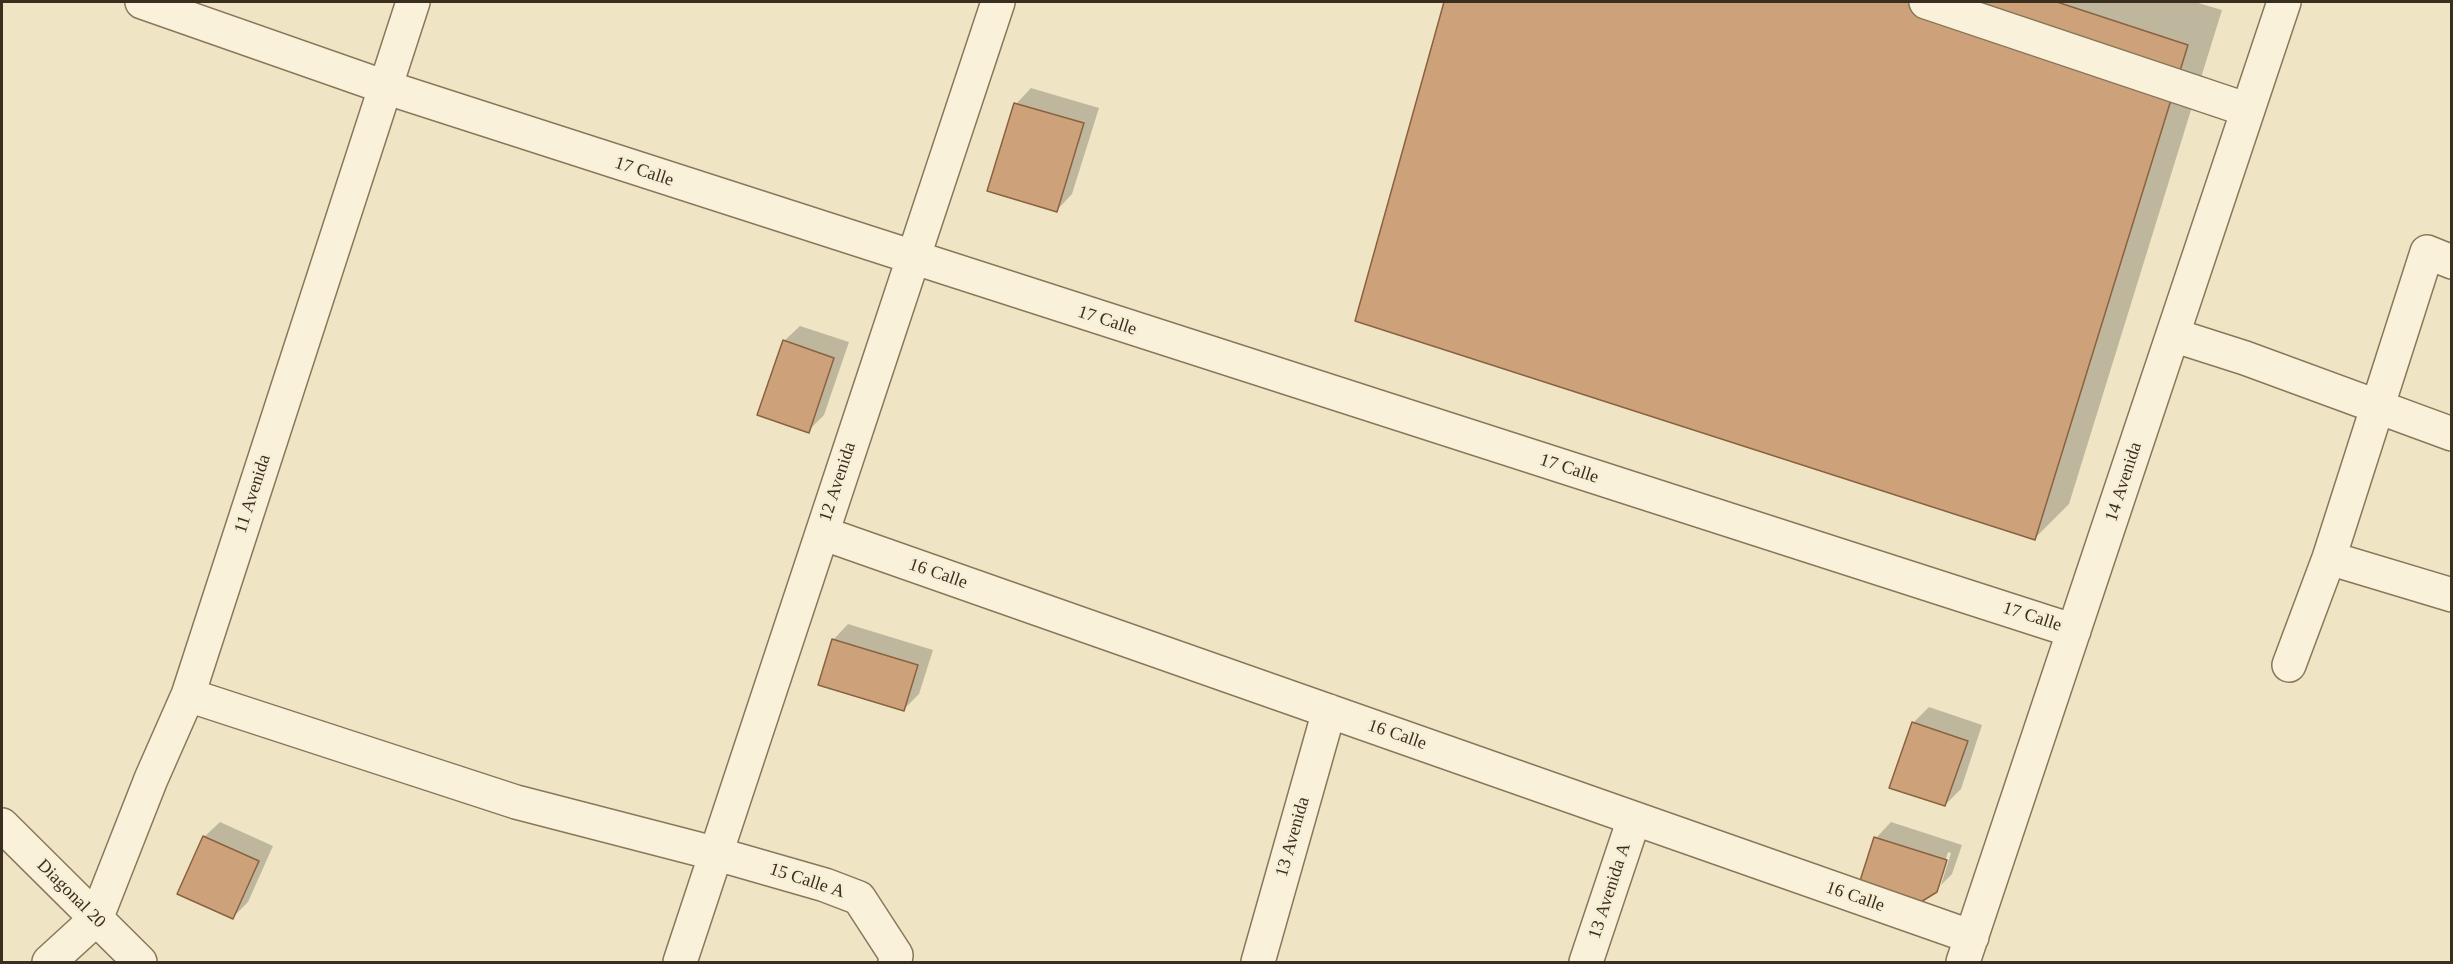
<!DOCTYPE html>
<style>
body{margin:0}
#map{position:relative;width:2453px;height:964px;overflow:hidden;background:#efe5c5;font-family:Georgia,serif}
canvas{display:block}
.frame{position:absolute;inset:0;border:3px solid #3a2e1f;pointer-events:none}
</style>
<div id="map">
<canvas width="2453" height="964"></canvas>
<div class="frame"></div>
</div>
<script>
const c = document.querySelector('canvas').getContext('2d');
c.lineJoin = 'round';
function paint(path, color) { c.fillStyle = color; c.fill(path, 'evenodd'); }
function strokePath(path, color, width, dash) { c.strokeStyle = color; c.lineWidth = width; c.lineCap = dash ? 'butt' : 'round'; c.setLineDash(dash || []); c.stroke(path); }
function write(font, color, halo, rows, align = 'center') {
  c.font = font + ' Georgia,serif'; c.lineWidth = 4.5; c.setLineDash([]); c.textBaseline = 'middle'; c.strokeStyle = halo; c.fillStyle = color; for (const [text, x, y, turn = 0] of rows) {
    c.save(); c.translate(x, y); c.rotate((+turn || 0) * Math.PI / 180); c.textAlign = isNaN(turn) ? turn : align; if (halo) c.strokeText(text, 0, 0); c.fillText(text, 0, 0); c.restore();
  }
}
paint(new Path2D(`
 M1445,2H2195L2222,10L2069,504L2034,539L1357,320Z
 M1031,88L1099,108L1072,194L1057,210L1016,104Z
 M800,326L849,342L824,415L808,431L784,341Z
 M848,624L933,650L919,694L904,709L833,640Z
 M1929,707L1982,725L1961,789L1945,805L1913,723Z
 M220,822L273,846L248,902L233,917L204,837Z
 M1891,822L1962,845L1952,874L1936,890L1876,838ZM1948,852L1951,853L1941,885H1938Z`), '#0003');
const building = new Path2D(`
 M1444,2H2057L2188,45L2035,540L1355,321Z
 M1014,103L1084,123L1057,212L987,191Z
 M783,340L834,358L809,433L757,415Z
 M832,639L918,665L904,711L818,685Z
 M1912,722L1968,741L1945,806L1889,788Z
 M203,836L259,861L233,919L177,894Z
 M1874,837L1947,860L1937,892L1916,905L1858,887Z`);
paint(building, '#cda27b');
strokePath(building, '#8a6240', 1.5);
const minor = new Path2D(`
 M142,2L385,87L2074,631
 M1926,2L2248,110
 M2173,335L2245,358L2452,434
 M822,533L1972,937
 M2329,558L2452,595
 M2289,665L2329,558L2427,252L2452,262
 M188,695L516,802L717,854L825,885L859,898L896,955L895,962
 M2,825L140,962
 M49,962L96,919L151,779L188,695L413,2
 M680,962L998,2
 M1258,962L1329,711
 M1586,962L1634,819
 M1963,962L2284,2`);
strokePath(minor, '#8a775b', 36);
strokePath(minor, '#f9f1d9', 33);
write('18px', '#3a2e1f', '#f6eed5', [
 ["17 Calle",644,172,18],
 ["17 Calle",1107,321,18],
 ["17 Calle",1569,469,18],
 ["12 Avenida",838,482,-72],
 ["14 Avenida",2124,482,-72],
 ["11 Avenida",253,494,-72],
 ["16 Calle",938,574,19],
 ["17 Calle",2032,617,18],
 ["16 Calle",1397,735,19],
 ["13 Avenida",1293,837,-74],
 ["15 Calle A",807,881,18],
 ["13 Avenida A",1610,891,-72],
 ["Diagonal 20",71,894,45],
 ["16 Calle",1855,897,19]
]);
</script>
